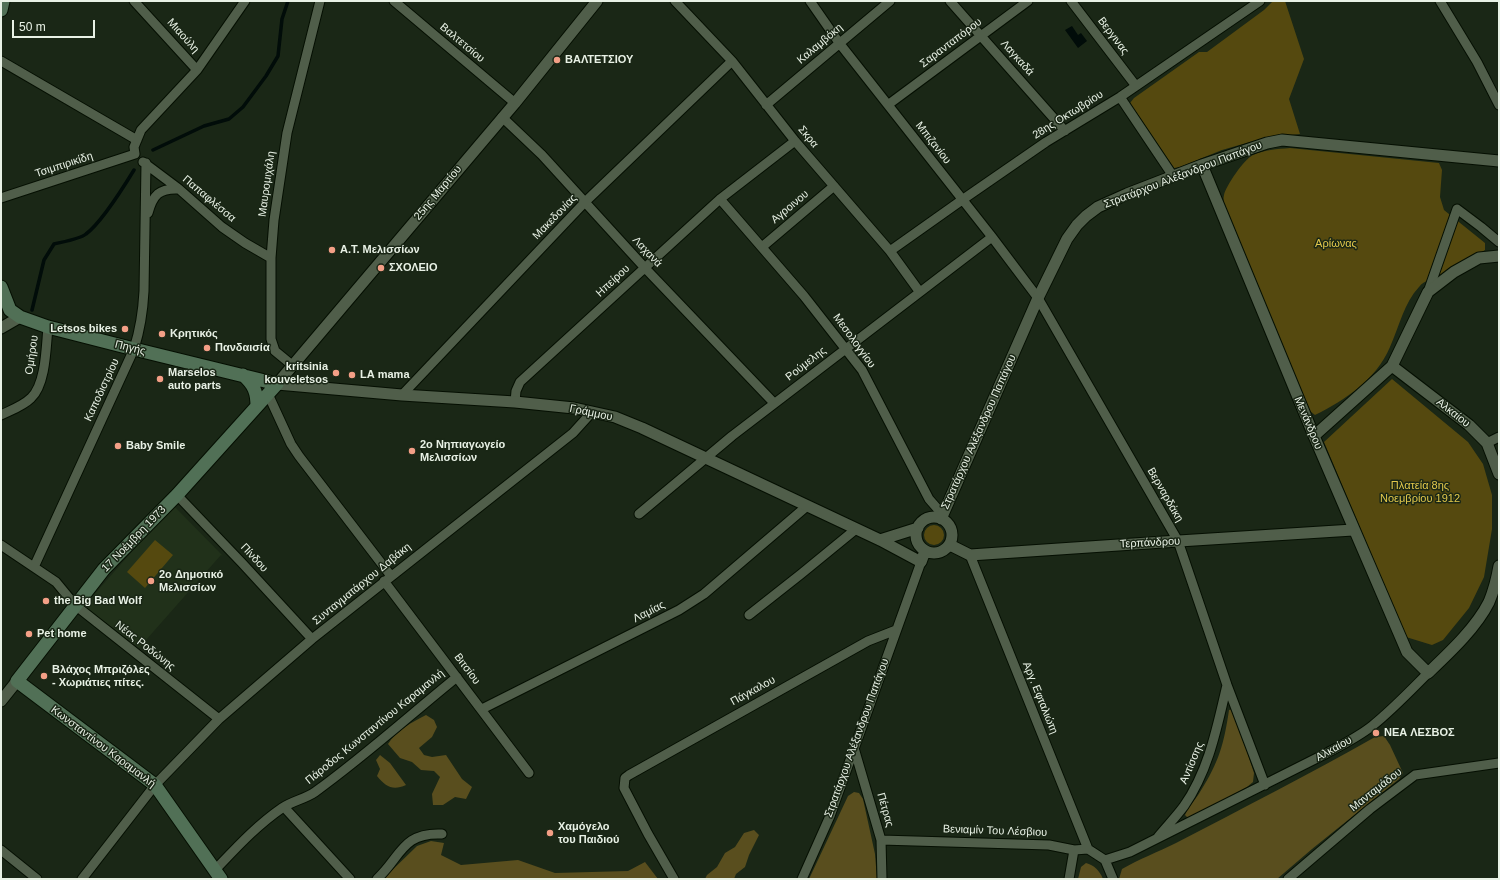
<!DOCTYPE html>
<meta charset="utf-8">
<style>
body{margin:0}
#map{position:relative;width:1500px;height:880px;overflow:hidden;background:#1a2716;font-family:Helvetica,sans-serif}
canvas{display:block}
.frame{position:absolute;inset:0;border:2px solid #e8f1e5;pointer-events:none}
.scale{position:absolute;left:12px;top:20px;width:83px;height:18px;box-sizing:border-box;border:2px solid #e8f1e5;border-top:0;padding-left:5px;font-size:12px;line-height:14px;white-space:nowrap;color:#e8f1e5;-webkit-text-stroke:3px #1a2716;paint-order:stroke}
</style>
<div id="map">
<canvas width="1500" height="880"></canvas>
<div class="frame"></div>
<div class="scale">50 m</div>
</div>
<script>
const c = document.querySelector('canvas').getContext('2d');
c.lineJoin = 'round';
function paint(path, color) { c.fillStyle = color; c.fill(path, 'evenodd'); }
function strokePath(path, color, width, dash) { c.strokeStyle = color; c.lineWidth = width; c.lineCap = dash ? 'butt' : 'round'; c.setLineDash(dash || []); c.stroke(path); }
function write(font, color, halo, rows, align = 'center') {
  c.font = font + ' Helvetica,sans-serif'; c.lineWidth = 3; c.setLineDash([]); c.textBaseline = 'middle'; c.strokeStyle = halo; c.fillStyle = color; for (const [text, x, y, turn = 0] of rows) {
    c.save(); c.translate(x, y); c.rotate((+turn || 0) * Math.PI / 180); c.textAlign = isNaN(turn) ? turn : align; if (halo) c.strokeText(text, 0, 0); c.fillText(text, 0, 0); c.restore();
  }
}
paint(new Path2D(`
 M173,505L223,556L221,555L139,648L84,606Z`), '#21311a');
paint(new Path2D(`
 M1273,1H1285L1304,59L1289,99L1300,134L1264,138L1222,150L1180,167L1174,168L1130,103L1134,98L1199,52H1207L1264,10Z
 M1290,148L1439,163L1442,170L1440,197L1444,210L1485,243V250C1472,259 1458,267 1443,275C1436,278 1424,280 1419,287C1404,303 1399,327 1390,347C1376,380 1345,400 1315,415L1306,408L1224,205C1224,202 1223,198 1224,195C1226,186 1244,159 1253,155C1264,150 1277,149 1290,148Z
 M1392,379L1468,442L1483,464L1492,495V529L1484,577L1469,608L1443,640L1432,645L1406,637L1324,442Z
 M924 535a10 10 0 1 1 20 0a10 10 0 1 1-20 0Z
 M155,540L173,555L145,588L127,572Z`), '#55490f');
paint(new Path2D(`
 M1233,709L1254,773L1253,782L1247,787L1194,816L1188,818L1185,815C1189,806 1195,800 1200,792C1219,762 1224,744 1229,710Z
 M426,715L434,720L437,727L432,737L419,748L424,755L432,757L446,755L462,779L472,787L466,799L455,797L443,805H433L432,794L440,777L434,771L421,770L412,762L400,758L388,744C396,731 412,722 426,715Z
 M1384,736L1390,745L1403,773L1399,779L1312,849L1277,879H1119L1122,869C1139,859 1158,852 1176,843C1243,808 1310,774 1375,737Z
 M380,755L390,763L406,785C393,791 386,787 377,776L380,769L376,760Z
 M854,792L859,793L863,799L875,854L877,879H809L848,796Z
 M754,830L759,835L749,855L745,867L736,874L734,879H705L707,875L717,867L725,853L735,847L744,833Z
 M431,841L444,843L441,855L461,865L518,860L555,873L628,871L645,862L658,879H383L417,846Z
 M1086,863C1094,865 1100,871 1103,879H1078L1081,867Z`), '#594e1e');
paint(new Path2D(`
 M1072,26L1078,35L1081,33L1087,41L1078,48L1065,30Z`), '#010c09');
strokePath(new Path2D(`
 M153,150L204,126L229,119L243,107L266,76L278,56L282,19L288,1
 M32,310L44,260L54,244C62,242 80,239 86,234C102,222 123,188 134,170`), '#010c09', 3.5);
const minor = new Path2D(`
 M134,1L197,70
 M394,1L515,103
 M675,1L732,61L795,141L890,251L919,291
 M810,1L840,44L992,237L1038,298L1178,541L1227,685L1265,785
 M950,1L1065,131
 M1071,1L1136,86
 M1440,1L1477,62L1499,105
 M1,61L137,140
 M1120,97L1173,176
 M889,104L1028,1
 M766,105L890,1
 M502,117L542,155L645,268L774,403
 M135,154L134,147L141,130L197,70L245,1
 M143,162L179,189L222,227L245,243L271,258
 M1,198L135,154
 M720,199L804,296L862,370L929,499L943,515
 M148,213C153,195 159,188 179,189
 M762,247L834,186
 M890,251L962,200L1046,142L1120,97L1260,1
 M1428,292L1457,209L1481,227L1499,242
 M292,365L275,351L271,339V258L274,220L287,133L320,1
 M268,394L291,444L299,456L391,576
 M402,395L585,202L732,61
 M515,402L516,391L520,382L720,199L795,141
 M1,415C11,410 23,406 31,398C46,384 46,347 48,327
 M1487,443L1499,437
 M177,495L242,563L312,639
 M639,514L732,436L992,237
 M1,545L56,582L75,605L219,719
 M970,555L1088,849
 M34,567L134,349C140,330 143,311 144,291L146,163
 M384,581L529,773
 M749,615L801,574L856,529
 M482,709L679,610L704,594L807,506
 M854,748L881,840L882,879
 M284,807L350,879
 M1158,837C1166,827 1176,817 1184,806C1209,770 1217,727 1227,685
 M881,840L1049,845L1074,850L1088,849L1105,860
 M1,850L37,879
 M1105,860L1130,852L1327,753C1342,745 1358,737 1372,726C1392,710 1410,691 1428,673
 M1105,860L1113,879
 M215,870C237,847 256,826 282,808C292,801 305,799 315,792C365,756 410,715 457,677
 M82,879L155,785L219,719L312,639L573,433L592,412
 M377,879C401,857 402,832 442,834
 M674,879L648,834L624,788L625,778L629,775L868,641L896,630
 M802,879L830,816L921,562
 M1069,879L1074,850
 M1288,879L1370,809L1415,775L1499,763`);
const tertiary = new Path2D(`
 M1202,165L1314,436L1407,652L1428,673C1449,653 1476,628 1489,602C1494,590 1497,578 1499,566
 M1,328L20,317
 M1392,366L1469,425L1487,443L1499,474
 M277,384L402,395L515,402L574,408L615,417L642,428L880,540L921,562L925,551
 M277,384L515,103L597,1
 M1314,436L1392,366L1428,292L1454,272L1479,258L1499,256
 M916 535a18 18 0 1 1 36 0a18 18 0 1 1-36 0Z
 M941,519L1038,298L1067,239L1077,225L1086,216L1098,207L1127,194L1202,165L1267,143L1282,140L1499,161
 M880,540L918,528
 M950,545L970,555L1163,542L1353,530
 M1,701L17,681`);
const secondary = new Path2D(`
 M1,10L3,1
 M1,287L10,310L20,317L48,327L134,349L277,384L177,495L104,569L17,681L155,785L221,879
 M243,375C254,385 257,392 257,406`);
strokePath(minor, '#050f02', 11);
strokePath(tertiary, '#050f02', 13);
strokePath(secondary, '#050f02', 15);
strokePath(minor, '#505e4a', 9);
strokePath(tertiary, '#505e4a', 11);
strokePath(secondary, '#517056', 13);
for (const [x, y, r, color] of [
 [557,60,4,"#f39f86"],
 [332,250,4,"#f39f86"],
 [381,268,4,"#f39f86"],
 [125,329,4,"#f39f86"],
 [162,334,4,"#f39f86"],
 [207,348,4,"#f39f86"],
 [336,373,4,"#f39f86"],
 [352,375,4,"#f39f86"],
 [160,379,4,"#f39f86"],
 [118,446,4,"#f39f86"],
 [412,451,4,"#f39f86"],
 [151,581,4,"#f39f86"],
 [46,601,4,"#f39f86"],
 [29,634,4,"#f39f86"],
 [44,676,4,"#f39f86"],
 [1376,733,4,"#f39f86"],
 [550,833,4,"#f39f86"]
]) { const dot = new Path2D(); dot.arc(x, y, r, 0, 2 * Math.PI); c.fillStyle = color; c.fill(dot); strokePath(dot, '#1a2716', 1.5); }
write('11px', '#e8f1e5', '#1a2716', [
 ["Μιαούλη",183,36,48],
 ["Bεργινας",1113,36,53],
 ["Βαλτετσίου",462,43,40],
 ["Σαρανταπόρου",951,43,-37],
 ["Καλαμβόκη",820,44,-40],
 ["Λαγκαδά",1017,58,48],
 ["28ης Οκτωβρίου",1068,115,-32],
 ["Σκρα",808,137,50],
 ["Μπιζανίου",933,143,52],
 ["Τσιμπιρικίδη",64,165,-18],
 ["Στρατάρχου Αλέξανδρου Παπάγου",1183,175,-21],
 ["Μαυρομιχάλη",267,184,-82],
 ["25ης Μαρτίου",438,193,-50],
 ["Παπαφλέσσα",209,199,40],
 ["Αγροινου",790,207,-40],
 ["Μακεδονίας",555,217,-46],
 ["Λαχανά",647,252,47],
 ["Ηπείρου",613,281,-43],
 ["Μεσολογγίου",854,341,54],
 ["Πηγής",130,348,14],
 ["Ομήρου",32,355,-82],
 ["Ρούμελης",806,364,-38],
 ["Καποδιστρίου",102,390,-65],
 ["Γράμμου",591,413,12],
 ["Αλκαίου",1453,413,38],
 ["Μενάνδρου",1308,423,67],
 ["Στρατάρχου Αλέξανδρου Παπάγου",979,432,-66],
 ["Βερναρδάκη",1165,495,60],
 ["17 Νοέμβρη 1973",134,539,-46],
 ["Τερπάνδρου",1150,543,-3],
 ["Πίνδου",254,558,47],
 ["Συνταγματάρχου Δαβάκη",362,584,-39],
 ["Λαμίας",649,612,-27],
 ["Νέας Ροδώνης",145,646,38],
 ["Βιτσίου",467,669,53],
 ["Πάγκαλου",753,691,-29],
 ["Αργ. Εφταλιώτη",1040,698,68],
 ["Πάροδος Κωνσταντίνου Καραμανλή",375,727,-39],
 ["Στρατάρχου Αλέξανδρου Παπάγου",857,738,-70],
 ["Κωνσταντίνου Καραμανλή",103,747,37],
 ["Αλκαίου",1334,749,-29],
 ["Αντίσσης",1192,763,-67],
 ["Μανταμάδου",1376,790,-38],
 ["Πέτρας",885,810,74],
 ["Βενιαμίν Του Λέσβιου",995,831,2]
]);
write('bold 11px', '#e8f1e5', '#1a2716', [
 ["ΒΑΛΤΕΤΣΙΟΥ",565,60],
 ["Α.Τ. Μελισσίων",340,250],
 ["ΣΧΟΛΕΙΟ",389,268],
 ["Letsos bikes",117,329,"right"],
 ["Κρητικός",170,334],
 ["Πανδαισία",215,348],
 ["kritsinia",328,367,"right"],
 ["kouveletsos",328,380,"right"],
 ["Marselos",168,373],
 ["auto parts",168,386],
 ["LA mama",360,375],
 ["2ο Νηπιαγωγείο",420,445],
 ["Μελισσίων",420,458],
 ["Baby Smile",126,446],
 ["2ο Δημοτικό",159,575],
 ["Μελισσίων",159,588],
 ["the Big Bad Wolf",54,601],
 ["Pet home",37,634],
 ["Βλάχος Μπριζόλες",52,670],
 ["- Χωριάτιες πίτες.",52,683],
 ["ΝΕΑ ΛΕΣΒΟΣ",1384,733],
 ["Χαμόγελο",558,827],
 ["του Παιδιού",558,840]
], 'left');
write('11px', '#e2c84b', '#1a2716', [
 ["Αρίωνας",1336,244],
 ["Πλατεία 8ης",1420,486],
 ["Νοεμβρίου 1912",1420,499]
]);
</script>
